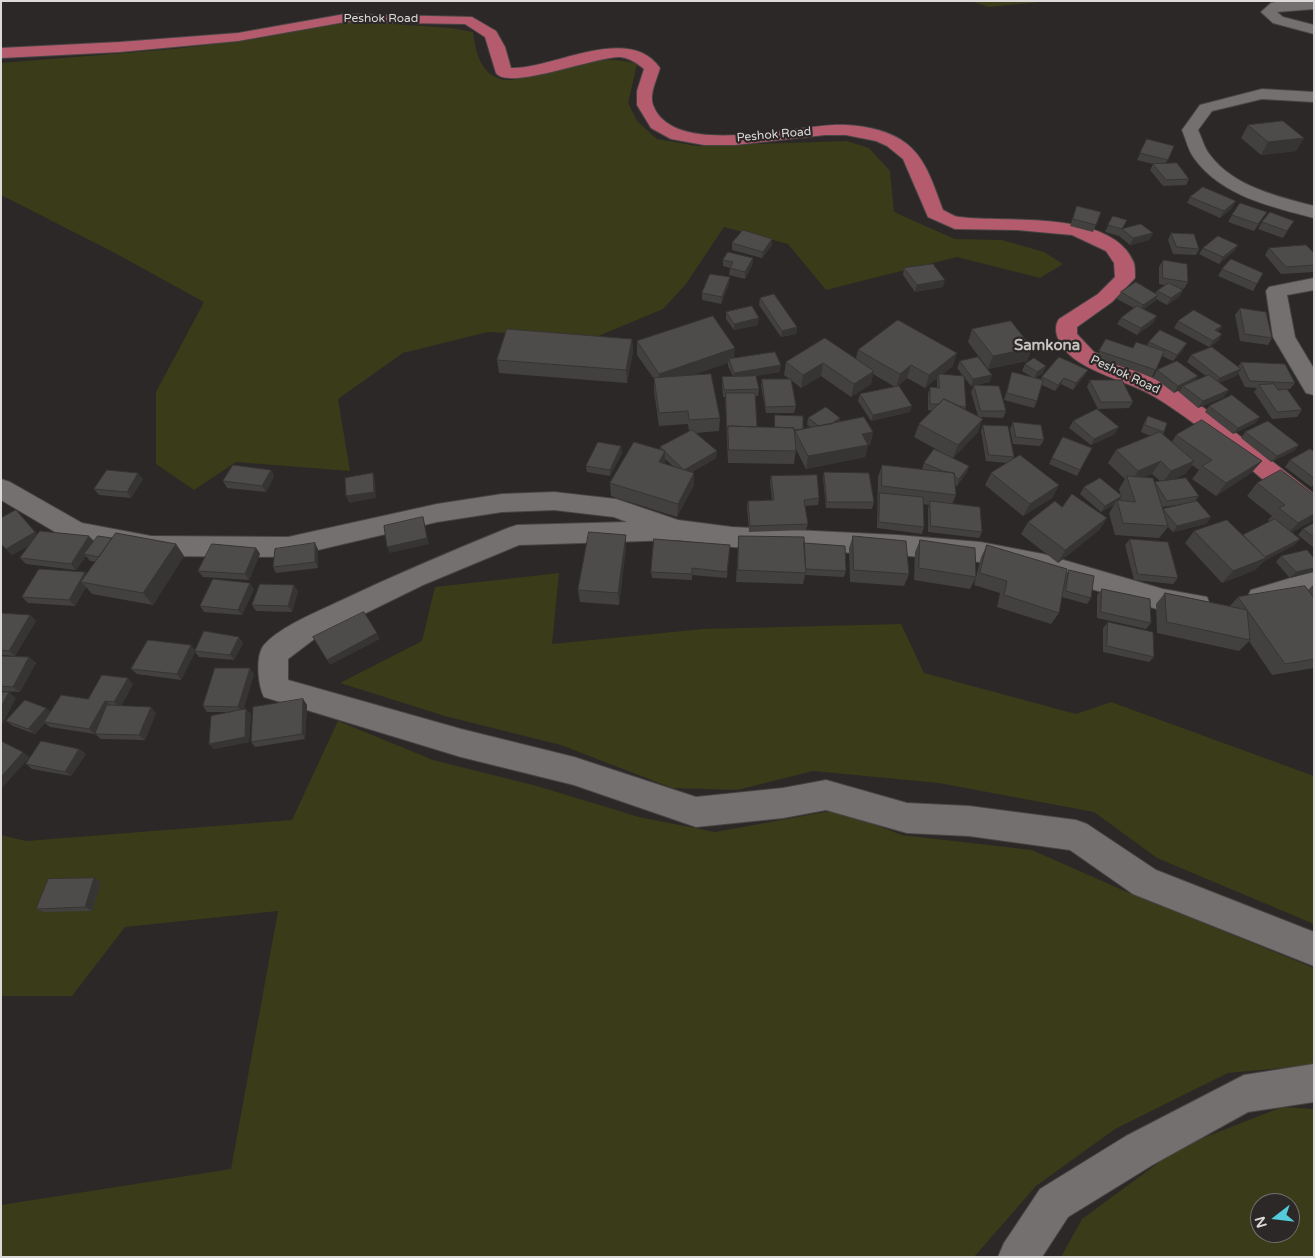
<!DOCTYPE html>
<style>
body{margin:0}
#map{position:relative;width:1315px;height:1258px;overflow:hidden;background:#2b2827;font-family:"Varela Round",sans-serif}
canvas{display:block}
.frame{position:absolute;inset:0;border:2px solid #dcdad9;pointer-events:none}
.north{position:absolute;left:1250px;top:1193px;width:50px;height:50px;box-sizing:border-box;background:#2b2827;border:1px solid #726f6e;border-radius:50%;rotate:254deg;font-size:14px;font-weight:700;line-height:20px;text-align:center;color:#dcdad9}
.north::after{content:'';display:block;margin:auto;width:18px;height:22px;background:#53cbda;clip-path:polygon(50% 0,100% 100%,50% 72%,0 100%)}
</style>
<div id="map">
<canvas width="1315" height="1258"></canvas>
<div class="frame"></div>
<div class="north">N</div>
</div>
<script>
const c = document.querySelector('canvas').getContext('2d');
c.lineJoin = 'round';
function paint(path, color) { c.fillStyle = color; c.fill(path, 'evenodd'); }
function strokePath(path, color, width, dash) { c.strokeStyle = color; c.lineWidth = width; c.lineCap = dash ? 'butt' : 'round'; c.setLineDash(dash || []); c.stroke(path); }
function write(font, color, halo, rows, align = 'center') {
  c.font = font + ' "Varela Round",sans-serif'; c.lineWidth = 4.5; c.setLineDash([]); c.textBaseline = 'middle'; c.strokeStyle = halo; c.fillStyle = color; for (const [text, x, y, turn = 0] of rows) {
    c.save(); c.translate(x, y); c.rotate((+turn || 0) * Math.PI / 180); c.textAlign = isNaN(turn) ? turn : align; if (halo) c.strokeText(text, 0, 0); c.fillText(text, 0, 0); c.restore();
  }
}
paint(new Path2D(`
 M970,1H1049L989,7Z
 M338,20L451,28L473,32C476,52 480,75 504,80C513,81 526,76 534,74C570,64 600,54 637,64L628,103L637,121L657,139L697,146L847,141L869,148L890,171L894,212L955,239L1002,240L1044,252L1063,264L1040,278L957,257L826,290L788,244L724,227L686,284L663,309L596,337L488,332L403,353L338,399L350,471L236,462L194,490L156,464V392L204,302L113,252L1,195V63L174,49L261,38Z
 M559,573L552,644L703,629L901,624L924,673L1076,714L1111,702L1314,776V924L1157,858L1094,812L939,783L813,771L737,790L672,788L561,745L445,716L340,683L422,641L435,587Z
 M338,721L433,760L537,786L639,817L715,832L836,810L902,835L1032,850L1127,892L1314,968V1065L1228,1073L1115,1129L1036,1186L974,1257H1V1205L231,1169L278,911L125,927L72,996H1V835L26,841L292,820Z
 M1282,1107L1314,1109V1257H1061L1082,1219L1180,1147ZM1260,1203H1290V1233H1260Z`), '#3a3b18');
const minor = new Path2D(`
 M1,479L10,482L82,523L151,536L288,537L437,504L502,494L554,492L616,499L678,520L732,527L897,535L980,542L1043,554L1163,589L1207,597L1210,605L1207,613L1197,616L1163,611L1043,574L980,562L897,555L732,547L676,540L519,545L423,585L317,637L288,659V680L461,729L574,757L696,797L783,788L826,780L907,803L969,806L1076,820L1087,824L1156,870L1314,932V966L1133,894L1070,850L969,836L907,833L826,810L783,818L696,827L574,785L461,757L264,697C258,685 255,656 264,645C281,626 317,612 340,601C395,575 451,551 508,528L517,525L627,522L614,517L554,510L502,512L437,522L288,557L151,556L67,539L1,500Z
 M1314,571V593L1260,609L1251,606L1247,598L1251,590Z
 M1314,1064V1102L1248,1112L1154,1164L1068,1217L1042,1257H998L1004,1243L1040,1189L1126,1136L1244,1075Z`);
const secondary = new Path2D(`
 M1314,1V9L1277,12L1283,17L1314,25V34L1273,23L1261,12L1271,3L1276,2Z
 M1262,89L1314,92V102L1262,99L1212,111L1198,130C1202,138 1204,148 1210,155C1233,186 1278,197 1314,206V218C1272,207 1221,196 1194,158C1188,150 1186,139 1182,130L1200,105Z
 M1314,278V290L1287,295L1295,337L1314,369V395L1306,393L1273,337L1266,291L1269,287Z`);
const primary = new Path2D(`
 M345,14L472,17L496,31L505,47L511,68C553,69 629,23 660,68C657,79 649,94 653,105C674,161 801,122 846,125C866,126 891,131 907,144C927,160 934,187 943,210C948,212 954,217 960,217C1005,223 1113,209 1134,263C1135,267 1135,273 1135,278L1112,302L1077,327V334L1094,352L1170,386L1204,408L1314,494V517L1305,515C1256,475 1209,430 1155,397C1132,383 1102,377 1079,362C1066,354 1049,334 1059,319L1098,294L1115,277L1114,263L1106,251L1072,235L1017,230L955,229L928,217L903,159L887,146L876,141L846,135H825L735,145H704L671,139L651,128L637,105V91L644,69C637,63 630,58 620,57C597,56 508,91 496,73L485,37L465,24L345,22L238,41L120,52L1,58V48L120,42L238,33Z`);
strokePath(minor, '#474544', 2);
strokePath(secondary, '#474544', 2);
strokePath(primary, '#474544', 2);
paint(minor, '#74706f');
paint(secondary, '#74706f');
paint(primary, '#b45c6d');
paint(new Path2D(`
 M1248,125L1304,138L1296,151L1261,155L1241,138Z
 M1147,139L1174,146L1166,163L1189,179L1186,185L1163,186L1150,170L1153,164L1137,160Z
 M1190,197L1232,208L1220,218L1187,203Z
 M1077,206L1101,212L1093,232L1070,226Z
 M1232,215L1263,218L1254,231L1228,222Z
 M1113,216L1122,229L1153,233L1149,240L1130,245L1119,236L1105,232Z
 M1294,221L1283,238L1258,229L1262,222Z
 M1171,233L1199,249L1196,255L1173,254L1168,240Z
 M772,239V245L762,258L732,250V243Z
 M1238,245L1234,251L1219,264L1199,254L1203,248Z
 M1269,248L1314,253V272L1281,274L1265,255Z
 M753,258L752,265L745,279L729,275L730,268L723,266V260Z
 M1163,260L1188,282L1184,289L1178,288L1183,290L1179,297L1167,305L1156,299L1155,301L1143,309L1157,316L1153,323L1137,335L1117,324L1121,318L1134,308L1117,299L1121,292L1155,293L1157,291L1165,285L1159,284V267Z
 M904,268L943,287L915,292L903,275Z
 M1222,269L1263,273L1253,291L1218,276Z
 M729,284L721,304L702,300V293Z
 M760,298L797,327L796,334L781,337L759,305Z
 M1240,308L1272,338L1268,345L1240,341L1235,315Z
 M726,312L758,325L734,330L726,319Z
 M1178,321L1222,326L1218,332L1222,334L1218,341L1209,347L1174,328Z
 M972,329L1032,348L1027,361L988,369L968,342Z
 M632,339L633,352L627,383L499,373L497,360Z
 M1106,339L1133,348L1147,345L1149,342L1183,350L1173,361L1162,356L1152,377L1096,358Z
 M637,341L734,358L780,372L755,376L759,389L758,396H755L757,427H774L775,415L803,429L811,427L807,425L808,418H840L839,422L873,432L870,445H868L865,457L806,469L796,449L794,464L728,463L725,397H723L722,384V377L733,376L728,366V363L692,375L720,418L719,431L696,433L717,451L716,458L692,472L694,485L677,517L611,496L610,483L660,450V447L689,431L688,424L659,426L654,391V379L637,355ZM665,459L673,466L665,464Z
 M858,350L953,366L943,374L963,376L957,368L960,361L990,382L975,385L1006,411L1003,418L980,417L978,432L953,458L969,466L967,472L957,486L955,485L956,495L952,504L982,532L979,538L928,532V508L929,505L923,504L924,527L922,534L877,528L878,477L882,465L922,469L924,463L952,458L914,437L919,424L932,411L928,410V394L930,387L937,388V378L925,388L907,378L898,386L910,412L871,421L858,401L860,394L895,387L873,374L871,384L851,397L821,376L801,388L791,380L796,406L794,413H766L761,386L762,379H789L784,375L786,362L856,358ZM964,377L971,386L974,385L971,392L978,416L965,410L966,407Z
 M1191,355L1238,367L1241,362L1295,383L1290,389H1277L1302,410L1297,417L1272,419L1254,392L1257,388L1245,387L1238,373L1236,376L1219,383L1224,397L1198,408L1179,392L1181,389L1174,393L1153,377L1157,370L1195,381L1206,376L1187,362Z
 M1025,364L1043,373L1035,378L1040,380L1042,377L1088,370L1084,376L1073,390L1061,384L1055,391L1042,385L1037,401L1034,408L1004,400L1012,372L1032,377L1022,371Z
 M1090,380L1133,402L1129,408L1098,409L1087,387Z
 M1209,406L1260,417L1255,423L1233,434L1205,412Z
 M1148,416L1164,432L1163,434L1172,442L1176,435L1262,461L1251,473L1216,496L1192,479L1199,470L1192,465L1185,474L1171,480L1199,496L1195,501L1211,517L1206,524L1173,532L1168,527L1159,538L1115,535L1109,513L1114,505L1101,512L1080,494L1084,487L1121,495L1119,489L1125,479L1108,463L1116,450L1151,436L1141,432L1144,423ZM1152,474L1160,481L1155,482L1145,477ZM1183,504L1163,509L1162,507Z
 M1073,421L1115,434L1091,445L1069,428Z
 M1013,422L1044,440L1040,446L1013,444L1010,429Z
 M983,425L1014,457L1013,459L1059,485L1052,498L1023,516L985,485L991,473L1007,463L986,461L981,431Z
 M1245,432L1299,445L1294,451L1271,462L1241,438Z
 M1063,437L1092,448L1077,476L1049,464Z
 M621,446L622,453L610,476L587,472L586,466Z
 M1314,451V485L1311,487L1285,467L1290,460Z
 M271,470L274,476L266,492L227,488L223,481Z
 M824,472L874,502L872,509L826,508L823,478Z
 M771,476L819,498L818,505L805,506L808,524L806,530L749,532L747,507L748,501L772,500L770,482Z
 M143,479L131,498L99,495L94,489Z
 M1257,483L1314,495V520L1292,532L1300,539L1294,545L1264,561L1255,570L1222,583L1185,543L1194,531L1243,535L1270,522L1268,520L1272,516L1247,496Z
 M1062,507L1107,518L1099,530L1058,563L1021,534L1028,522Z
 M1314,523V548L1298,535L1303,529Z
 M38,534L94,541L112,538L176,544L184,556L153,605L92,594L86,587L75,606L28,603L22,597L87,574L96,562L90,561L86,556L76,570L26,564L20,558L30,545L12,555L6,549Z
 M739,536L804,543L846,571L844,577L805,575L803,584L736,582L738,548Z
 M853,536L909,574L904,586L850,582L849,548Z
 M1130,539L1178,578L1173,584L1134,580L1125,545Z
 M920,540L976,577L970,589L914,580L915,552Z
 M730,545L727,578L692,575V580L652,578L651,572Z
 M987,545L1066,574L1069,570L1091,598L1087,604L1062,597L1059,613L1051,624L997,607L1000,593L974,585L981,557Z
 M626,547L619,605L580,602L578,590Z
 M256,548L260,554L249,580L203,577L198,571Z
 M318,549V568L276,573L273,567Z
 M1281,556L1314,558L1290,578L1276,562Z
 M1314,584V668L1272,675L1249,641L1239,651L1157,633L1156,604L1165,593L1230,606L1238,597L1308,590Z
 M254,589L242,615L204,612L200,606Z
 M1102,589L1151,623L1146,629L1097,618V595Z
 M298,591L292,612L256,611L252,605Z
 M1,613L30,615L36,621L15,656L1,655Z
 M1108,622L1154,657L1149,662L1103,652V628Z
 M243,643L234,660L199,657L195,652L181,680L137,674L131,669L195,650Z
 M1,656L29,657L36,663L20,692L1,691Z
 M254,674L243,710L251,714L249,742L214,749L209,744L231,712H207L203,706Z
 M133,684L121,706L156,713L145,740L101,739L95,734L50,727L45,723L35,734L13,726L6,721L46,708L50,712Z
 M303,699L307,705L305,739L255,747L251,742Z
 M79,749L86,754L71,776L32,769L26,764L30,757Z
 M101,882L92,911L44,912L36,909Z`), '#434140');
paint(new Path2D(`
 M1304,138L1296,151L1261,155L1268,142Z
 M1236,201L1232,208L1220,218L1224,211Z
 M1153,233L1149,240L1130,245L1133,238Z
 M772,239V245L762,258L763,252Z
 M1238,245L1234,251L1219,264L1223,257Z
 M753,258L752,265L745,279V272Z
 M730,277L729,284L721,304L722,297Z
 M945,280L943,287L915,292L917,285Z
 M1183,290L1179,297L1167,305L1171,298Z
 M1158,295L1155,301L1140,312L1143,305Z
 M1157,316L1153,323L1137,335L1141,328Z
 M759,318L758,325L734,330V324Z
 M1222,326L1218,332L1215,330Z
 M797,327L796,334L781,337L782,331Z
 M1222,334L1218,341L1209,347L1213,341Z
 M632,339L633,352L627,383L626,370Z
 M1187,343L1183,350L1173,361L1177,355Z
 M735,348L734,361L729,359L728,363L659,387V374Z
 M1032,348L1027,361L988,369L993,356Z
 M957,353L953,366L939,377V374L937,378L925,388L929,375Z
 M823,363L821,376L801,388L803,375Z
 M781,365L780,372L734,379V373Z
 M911,365L907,378L896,387L900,374Z
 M1046,366L1043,373L1034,379L1037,372Z
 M1241,369L1236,376L1216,384L1220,378Z
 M1088,370L1084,376L1073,390L1076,383Z
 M874,371L871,384L851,397L854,384Z
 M992,375L990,382L971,386L973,379Z
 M1198,376L1194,383L1183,386L1181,389L1174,393L1178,386Z
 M1064,378L1061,384L1055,391L1058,385Z
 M1229,390L1224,397L1198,408L1203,401Z
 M912,406L910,412L871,421L873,415Z
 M1260,417L1255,423L1233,434L1238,428Z
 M840,418L839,424L822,429Z
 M983,419L978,432L953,458L958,445Z
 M1119,427L1115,434L1091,445L1094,439Z
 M873,432L870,445H868L865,457L806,469L808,456L862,434Z
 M1299,445L1294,451L1271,462L1277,456Z
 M621,446L622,453L610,476V470Z
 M665,451V464L659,462Z
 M717,451L716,458L684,476V470Z
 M1161,461L1152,474L1130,484L1138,471Z
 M1194,461L1185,474L1162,483L1171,471Z
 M1262,461L1251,473L1216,496L1226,483Z
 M969,466L967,472L957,486L959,479Z
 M271,470L274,476L266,492L262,486Z
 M138,473L143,479L131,498L127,492Z
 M373,473L375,480L376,498L349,503L346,496Z
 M694,473V485L677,517L678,504Z
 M1059,485L1052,498L1023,516L1030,504Z
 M1122,496L1118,503L1117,500L1114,505L1101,512L1105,506Z
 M16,510L41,538L12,555L6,549Z
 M1314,514V520L1286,535L1298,523Z
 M423,517L429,544L390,553L387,547Z
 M1211,517L1206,524L1173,532L1177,526Z
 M1107,518L1099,530L1058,563L1065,550Z
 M626,535V547L619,605L618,593Z
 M89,536L95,542L84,554L86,556L76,570L71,564Z
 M1300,539L1294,545L1264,561L1255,570L1222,583L1233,571L1263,558Z
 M315,543L318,549V568L315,562Z
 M176,544L184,556L153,605L143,593Z
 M256,548L260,554L249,580L245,574Z
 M1314,568V572L1290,578L1296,572Z
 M85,572L90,578L81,582L86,587L75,606L69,600Z
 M250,583L254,589L242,615L238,610Z
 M294,585L298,591L292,612L288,606Z
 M30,615L36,621L15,656L9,651Z
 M377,633L380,639L330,665L327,660Z
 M239,637L243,643L234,660L230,655Z
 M191,645L196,651L181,680L177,674Z
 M29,657L36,663L20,692L13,687Z
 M250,668L254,674L243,712L238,707Z
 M128,678L133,684L120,708L114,702Z
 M9,692L16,698L2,725L1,707Z
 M303,699L307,705L305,739L302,734Z
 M105,701L111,706L95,734L89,729Z
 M151,707L156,713L145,740L139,735Z
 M46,708L52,714L44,722L45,723L35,734L28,729Z
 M246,709L251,714L249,742L214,749L209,744Z
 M79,749L86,754L71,776L65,772Z
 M23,752L30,757L1,789V777Z
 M94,878L101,882L92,911L85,907Z`), '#373534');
const building = new Path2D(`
 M1283,121L1304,138L1268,142L1248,125Z
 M1147,139L1174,146L1168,160L1140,153Z
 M1177,163L1189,179L1166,180L1153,164Z
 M1203,187L1236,201L1224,211L1190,197Z
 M1240,203L1267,212L1258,224L1232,215Z
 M1077,206L1101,212L1096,225L1073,219Z
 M1270,212L1294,221L1287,231L1262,222Z
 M1113,216L1127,220L1122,229L1108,225Z
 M1141,224L1153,233L1133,238L1122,229Z
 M743,230L772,239L763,252L732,243Z
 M1171,233L1194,234L1199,249L1177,247Z
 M1218,236L1238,245L1223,257L1203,248Z
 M1306,245L1314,253V265L1286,267L1269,248Z
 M728,252L753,258L745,272L730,268L733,262L723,260Z
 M1231,259L1263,273L1257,284L1222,269Z
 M1163,260L1187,264L1188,282L1163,278Z
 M933,264L945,280L917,285L904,268Z
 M710,274L730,277L722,297L702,293Z
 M1136,282L1158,295L1143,305L1121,292Z
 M1169,283L1183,290L1171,298L1157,291Z
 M774,294L797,327L782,331L760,298Z
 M752,306L759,318L734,324L726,312Z
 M1137,306L1157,316L1141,328L1121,318Z
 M1240,308L1266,312L1272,338L1245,334Z
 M1194,310L1222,326L1215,330L1222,334L1213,341L1178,321Z
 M713,316L735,348L659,374L637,341Z
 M898,320L957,353L929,375L911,365L900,374L858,350Z
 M1011,321L1032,348L993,356L972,329Z
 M507,329L632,339L626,370L497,360Z
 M1160,330L1187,343L1177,355L1149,342Z
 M825,338L874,371L854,384L823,363L803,375L786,362Z
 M1106,339L1133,348L1136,342L1164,351L1156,370L1099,351Z
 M1212,347L1241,369L1220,378L1191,355Z
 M775,352L781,365L734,373L729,359Z
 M978,357L992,375L973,379L960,361Z
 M1059,357L1088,370L1076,383L1064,378L1058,385L1042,377Z
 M1034,358L1046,366L1037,372L1025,364Z
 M1177,361L1198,376L1178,386L1157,370Z
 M1241,362L1285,364L1295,383L1250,381Z
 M1012,372L1043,380L1037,401L1007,393Z
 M711,374L720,418L689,420L688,411L659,413L654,378Z
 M939,374L964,376L966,407L959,406L944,399L939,404H930V387L939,388Z
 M1209,375L1229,390L1203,401L1183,386Z
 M756,376L759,389L724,390L722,377Z
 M762,379H791L796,406L766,407Z
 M1090,380H1122L1133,402H1101Z
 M1274,384L1278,390L1287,389L1302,410L1277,412L1259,385Z
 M974,385L999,386L1006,411H981Z
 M899,386L912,406L873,415L860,394Z
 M726,393H755L757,427L728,426V429H727Z
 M1232,395L1260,417L1238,428L1209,406Z
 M944,399L983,419L958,445L919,424Z
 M826,407L840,418L831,424L819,426L808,418Z
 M1097,409L1119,427L1094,439L1073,421Z
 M775,415L803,416V429L794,430V428L775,427Z
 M1148,416L1167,423L1164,432L1145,425Z
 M864,417L873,432L862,434L868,445L808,456L795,431Z
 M1202,420L1262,461L1226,483L1202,466L1212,460L1176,435Z
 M1268,421L1299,445L1277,456L1245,432Z
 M1013,422L1041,425L1044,440L1016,437Z
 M983,425L1008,426L1014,457L989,455Z
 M728,426L794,428L796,451L729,450Z
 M692,430L717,451L684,470L665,452V451L660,447Z
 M1160,432L1194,461L1171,471L1161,461L1138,471L1116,450Z
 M1063,437L1092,448L1080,470L1052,458Z
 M598,442L621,446L610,470L586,466Z
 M634,442L665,451L659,462L694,473L678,504L610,483Z
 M934,449L969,466L959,479L955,477L954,473L943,471L924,463Z
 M1310,449L1314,451V478L1290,460Z
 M1020,455L1059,485L1030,504L991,473Z
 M233,465L271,470L262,486L223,481Z
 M882,465L954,473L956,495L882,486Z
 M107,470L138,473L127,492L94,489Z
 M1281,470L1314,495V514L1298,523L1279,508L1285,505L1257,483Z
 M824,472L869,473L874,502H827Z
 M373,473L374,492L346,496L345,478Z
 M817,475L819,498L804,500L808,524L750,526L748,501L774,500L771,476Z
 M1127,476L1153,478L1168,526L1123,523L1117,500L1135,502Z
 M1100,478L1122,496L1105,506L1084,487Z
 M1186,478L1199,496L1167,501L1155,482Z
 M880,493L923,497L924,527L879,522Z
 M1072,494L1107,518L1065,550L1028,522L1055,501L1062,507Z
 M930,501L980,507L982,532L931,526Z
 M1197,501L1211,517L1177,526L1163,509Z
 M16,510L35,532L6,549L1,544V518Z
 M423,517L427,538L387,547L384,526Z
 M1275,519L1300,539L1265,557L1243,535Z
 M1227,520L1266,558L1233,571L1194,531Z
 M1314,523V537L1303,529Z
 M40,531L89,536L71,564L20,558Z
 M589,532L626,535L618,593L578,590Z
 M116,533L176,544L143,593L81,582Z
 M98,536L112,538L99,557L84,554Z
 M739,536L804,537L806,573L738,570Z
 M853,536L906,541L909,574L854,570Z
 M654,539L730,545L727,572L692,568V574L651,572Z
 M1130,539L1168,542L1178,578L1138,574Z
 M920,540L975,548L976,577L919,568Z
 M315,543V562L273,567L275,549Z
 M804,543L845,546L846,571L806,569Z
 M212,544L256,548L245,574L198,571Z
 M987,545L1067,569L1059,613L1004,595L1007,581L980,573Z
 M1307,550L1314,558V568L1296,572L1281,556Z
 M39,569L85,572L69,600L22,597Z
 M1069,570L1094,576L1091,598L1066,591Z
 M213,579L250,583L238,610L200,606Z
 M260,584L294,585L288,606L252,605Z
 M1305,586L1314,598V659L1285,664L1238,597Z
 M1102,589L1150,599L1151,623L1101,612Z
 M1165,593L1247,610L1250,640L1167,622Z
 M364,612L377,633L327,660L313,637Z
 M1,613L30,615L9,651L1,650Z
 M1108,622L1153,632L1154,657L1107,646Z
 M204,631L239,637L230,655L195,651Z
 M148,640L191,645L177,674L131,669Z
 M1,656L29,657L13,687L1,686Z
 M215,668H250L238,707L203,706Z
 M102,675L128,678L114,702L105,701L89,729L44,722L61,695L88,699Z
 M1,692H9L1,707Z
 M303,699L302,734L251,742L253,707Z
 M25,700L46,708L28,729L6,721Z
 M107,705L151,707L139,735L95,734Z
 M246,709L245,737L209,744L211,716Z
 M1,741L23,752L1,777Z
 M41,741L79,749L65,772L26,764Z
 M94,878L85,907L36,909L48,879Z`);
paint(building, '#4e4c4a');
strokePath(building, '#373534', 1);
write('12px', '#dcdad9', '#2b2827', [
 ["Peshok Road",381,19],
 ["Peshok Road",774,135,-5],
 ["Peshok Road",1125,375,25]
]);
write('bold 15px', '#c6c3c1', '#2b2827', [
 ["Samkona",1047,346]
]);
</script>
